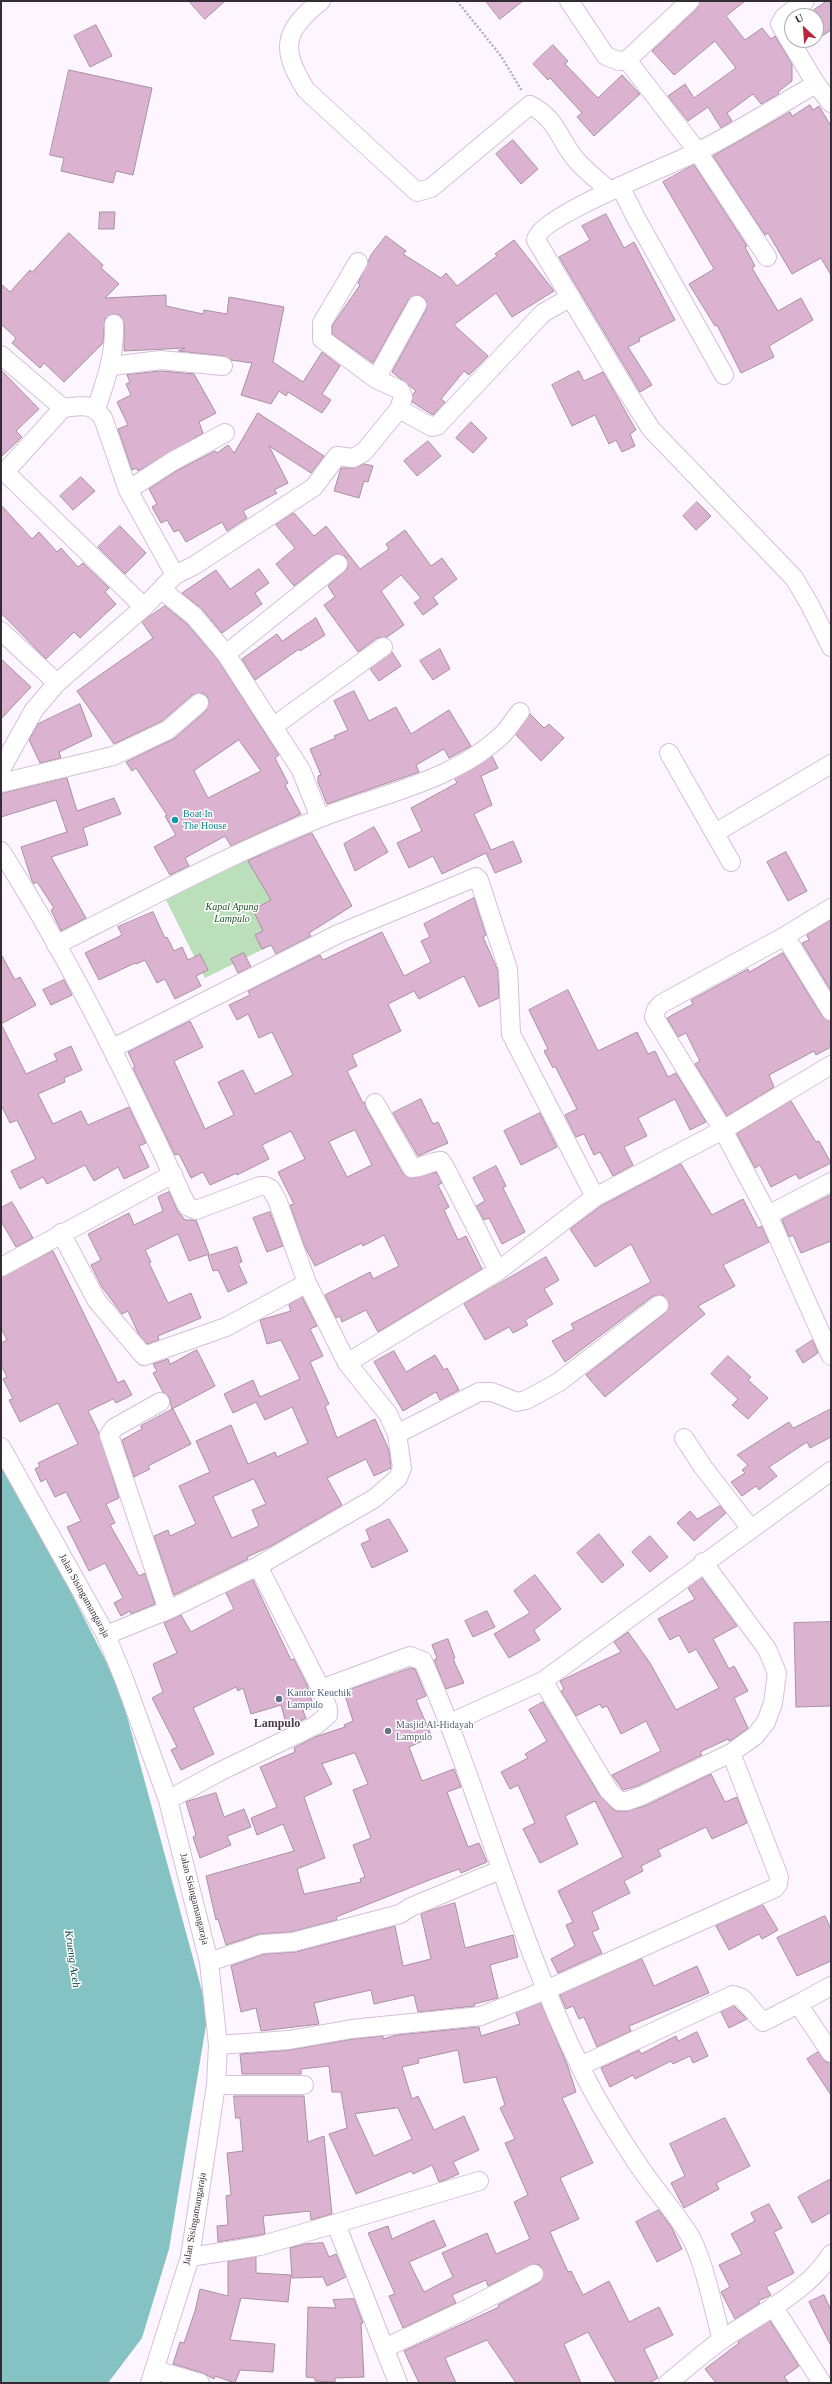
<!DOCTYPE html>
<style>
body{margin:0}
#map{position:relative;width:832px;height:2384px;overflow:hidden;background:#fdf5ff;font-family:"Times New Roman",serif}
canvas{display:block}
.frame{position:absolute;inset:0;border:2px solid #342c35;pointer-events:none}
.north{position:absolute;left:784px;top:8px;width:40px;height:40px;box-sizing:border-box;background:#fff;border:1px solid #aeabae;border-radius:50%;rotate:334deg;font-size:11px;font-weight:700;line-height:16px;text-align:center;color:#342c35}
.north::after{content:'';display:block;margin:auto;width:14px;height:18px;background:#b8273d;clip-path:polygon(50% 0,100% 100%,50% 72%,0 100%)}
</style>
<div id="map">
<canvas width="832" height="2384"></canvas>
<div class="frame"></div>
<div class="north">U</div>
</div>
<script>
const c = document.querySelector('canvas').getContext('2d');
c.lineJoin = 'round';
function paint(path, color) { c.fillStyle = color; c.fill(path, 'evenodd'); }
function strokePath(path, color, width, dash) { c.strokeStyle = color; c.lineWidth = width; c.lineCap = dash ? 'butt' : 'round'; c.setLineDash(dash || []); c.stroke(path); }
function write(font, color, halo, rows, align = 'center') {
  c.font = font + ' "Times New Roman",serif'; c.lineWidth = 3; c.setLineDash([]); c.textBaseline = 'middle'; c.strokeStyle = halo; c.fillStyle = color; for (const [text, x, y, turn = 0] of rows) {
    c.save(); c.translate(x, y); c.rotate((+turn || 0) * Math.PI / 180); c.textAlign = isNaN(turn) ? turn : align; if (halo) c.strokeText(text, 0, 0); c.fillText(text, 0, 0); c.restore();
  }
}
paint(new Path2D(`
 M258,847L300,931L205,978L163,894Z`), '#bbdfbb');
paint(new Path2D(`
 M1,1454L119,1687L208,2013L169,2249L142,2338L108,2383H1Z`), '#84c2c3');
const building = new Path2D(`
 M189,1H225L205,19Z
 M486,1H523L500,19Z
 M700,1H745L726,16L745,40L762,28L771,39L775,36L792,64V81L778,92L779,94L761,104L753,94L727,113L732,121L721,128L708,107L688,121L668,96L685,84L694,98L736,68L715,41L674,75L652,51L697,9Z
 M827,1H831V30L816,40V16H805Z
 M96,25L112,56L90,67L74,36Z
 M553,45L568,61L565,64L598,98L622,75L640,94L594,136L577,117L582,113L550,78L548,80L533,64Z
 M69,70L152,88L133,175L116,171L113,183L61,171L64,158L50,155Z
 M810,105L813,110L819,106L831,126V275L821,258L792,274L768,233L765,235L713,156L790,112L792,116Z
 M513,140L538,169L521,184L496,154Z
 M694,165L747,246L745,247L755,266L752,268L778,311L801,298L813,320L769,346L774,357L741,373L717,325L715,326L689,284L714,269L663,182Z
 M100,212H115L114,229H99Z
 M606,214L624,248L634,242L675,320L639,338L640,341L628,347L652,385L640,392L559,257L590,240L582,226Z
 M69,233L103,265L101,268L119,284L105,298L166,295V306L203,314L204,310L227,314L229,297L284,307L273,362L303,382L322,352L340,366L322,394L331,400L322,413L288,392L286,396L279,391L271,404L241,395L252,363L231,360L224,356L178,351L185,348L124,351V324L120,315L114,314L105,319L103,343L64,382L44,363L40,368L12,343L16,338L1,324V284L10,292L30,270L32,272Z
 M386,236L406,251L403,254L441,278L446,273L457,286L497,256L495,254L514,240L554,291L512,317L496,293L454,325L488,356L469,375L464,371L441,399L445,402L433,415L412,402L413,394L416,391L392,372L426,310V300L422,296L416,295L408,300L373,363L332,334V326L360,285L358,283L371,255Z
 M1,370L39,409L16,431L22,437L1,457Z
 M161,371L194,374L216,413L199,422L203,433L138,471L137,468L132,470L118,429L128,425L117,402L131,395L126,384L130,382L127,375Z
 M579,371L584,381L603,372L636,430L630,434L635,446L622,452L616,440L609,444L595,415L572,426L552,385Z
 M258,413L324,456L311,473L269,446L288,483L274,490L277,493L243,511L247,518L227,531L222,522L186,542L179,530L174,532L167,520L161,523L152,507L157,504L149,489L178,470L215,451L217,453L228,445L234,453Z
 M471,422L487,438L473,453L456,438Z
 M428,441L441,456L417,476L404,461Z
 M365,464L373,466L368,482L364,481L359,498L334,491L341,468H352Z
 M81,477L95,491L73,510L60,496Z
 M697,502L711,516L696,530L683,516Z
 M1,505L32,539L39,532L57,552L61,548L78,567L83,563L109,588L105,592L116,604L80,638L74,632L46,659L1,613Z
 M294,513L314,536L326,526L360,569L389,549L386,544L405,530L431,566L442,558L457,579L433,597L438,604L423,615L414,603L421,598L401,575L381,591L404,625L387,637L377,638L358,652L324,605L335,597L328,586L348,568L346,557L337,554L332,556L294,586L276,564L295,548L276,525Z
 M120,526L146,553L125,574L98,547Z
 M259,569L269,583L255,593L262,604L222,633L202,609L182,593L216,570L230,589Z
 M165,606L187,624L218,660L279,755L275,758L288,783L285,785L301,814L231,846L225,836L185,858L189,866L170,875L154,847L176,835L165,816L167,815L136,768L132,771L126,762L175,738L206,711L209,701L207,696L202,693L192,695L162,721L114,744L77,691L153,638L142,622ZM239,740L261,771L208,798L194,771Z
 M316,618L325,635L300,651L299,649L255,680L242,659L277,634L282,641Z
 M440,649L450,669L433,680L420,661Z
 M392,652L401,666L379,681L370,669Z
 M1,659L31,687L1,719Z
 M354,691L369,721L396,707L411,734L449,710L471,746L449,758L444,749L416,765L419,772L327,804L318,782V776L321,775L310,749L336,738L334,736L348,730L334,701Z
 M80,704L92,736L59,752L61,758L40,763L29,740L38,724Z
 M530,714L544,728L549,724L564,738L541,761L516,735Z
 M492,756L498,768L481,776L492,805L474,814L491,850L513,841L522,862L495,873L486,853L442,874L433,856L409,868L397,843L422,831L411,808L457,783L455,779Z
 M67,778L77,811L114,798L121,814L83,828L88,845L51,857L86,918L61,931L51,910L54,908L37,882L34,884L32,881L21,847L67,832L56,800L1,817V794Z
 M374,827L388,852L355,871L344,844Z
 M312,833L352,906L309,933L311,936L276,954L271,945L262,949L255,935L263,931L253,910L271,900L248,861Z
 M786,852L807,891L788,901L767,862Z
 M474,898L486,935L483,937L498,971L499,998L479,1007L464,976L419,999L414,991L388,1004L401,1031L352,1055L357,1066L347,1071L363,1103L365,1102L366,1108L403,1174L413,1178L436,1172L442,1183L438,1185L449,1207L444,1210L458,1240L466,1236L482,1269L378,1332L366,1310L342,1322L340,1316L336,1318L325,1295L370,1272L373,1279L399,1266L384,1235L363,1246L362,1243L315,1266L304,1245L290,1205L294,1204L278,1172L305,1159L291,1131L262,1145L269,1159L237,1175V1173L210,1185L203,1172L191,1178L179,1154L175,1155L133,1068L135,1067L128,1052L190,1021L203,1047L174,1061L205,1129L234,1115L218,1082L243,1070L255,1094L293,1075L272,1032L259,1038L248,1014L237,1020L229,1005L250,995L248,991L320,955L323,960L382,932L404,976L431,962L421,941L430,937L424,924ZM355,1130L372,1165L347,1177L329,1142Z
 M153,912L165,938L167,937L174,951L182,947L188,960L200,954L208,970L196,976L201,986L175,999L165,979L157,983L145,960L136,964L135,963L99,980L85,953L122,935L118,927Z
 M831,920V991L802,943L809,940L807,935Z
 M244,953L251,967L238,973L231,959Z
 M783,953L822,1016L831,1021V1047L816,1055L814,1051L769,1075L774,1087L727,1116L695,1064L700,1061L686,1033L678,1037L667,1018L693,1004L691,1000L748,969L749,972Z
 M1,954L15,980L20,977L36,1005L1,1024L26,1074L57,1060L54,1054L71,1046L82,1070L64,1078L65,1082L38,1094L53,1124L81,1111L88,1125L129,1107L146,1143L139,1146L149,1167L124,1179L118,1167L94,1181L85,1165L47,1184L43,1177L20,1189L11,1171L36,1159L17,1120L10,1123L1,1105Z
 M64,980L72,995L51,1005L43,990Z
 M568,990L598,1051L637,1032L648,1054L655,1051L668,1077L676,1073L706,1122L690,1130L675,1099L638,1118L647,1136L624,1147L633,1165L613,1176L600,1152L594,1155L584,1134L576,1137L565,1115L577,1109L555,1066L553,1068L544,1051L548,1049L529,1010Z
 M421,1099L433,1124L438,1122L448,1143L418,1156L393,1113Z
 M791,1101L816,1142L819,1141L831,1163L799,1179L796,1174L771,1187L760,1165L755,1168L737,1134Z
 M540,1113L557,1147L521,1165L504,1131Z
 M681,1164L712,1215L743,1199L758,1228L762,1226L769,1242L723,1265L735,1286L698,1306L705,1314L605,1397L586,1375L665,1313L669,1303L663,1295L653,1296L565,1362L552,1341L574,1329L571,1324L651,1282L631,1244L595,1267L570,1229L601,1206Z
 M496,1166L506,1186L503,1188L525,1232L502,1244L489,1218L484,1220L476,1206L485,1201L473,1178Z
 M169,1192L177,1210L185,1220H196L209,1254L189,1261L178,1234L145,1250L151,1262L149,1263L168,1303L191,1293L201,1318L158,1336L159,1340L147,1344L139,1335L128,1311L122,1314L102,1287L91,1265L101,1260L88,1234L129,1213L134,1225L163,1211L158,1197Z
 M831,1195V1241L801,1253L793,1235L789,1237L782,1220Z
 M12,1202L33,1238L16,1247L1,1221V1208Z
 M270,1212L283,1246L267,1252L253,1218Z
 M237,1247L242,1262L238,1263L247,1283L228,1292L218,1270L213,1271L208,1256Z
 M53,1251L118,1383L124,1380L132,1395L116,1403L113,1399L88,1411L99,1433L119,1498L106,1504L115,1523L110,1525L139,1576L145,1573L155,1604L131,1614L130,1611L121,1616L114,1603L123,1598L105,1563L89,1571L67,1527L81,1521L66,1492L55,1497L46,1479L41,1482L35,1469L40,1466L38,1463L78,1444L58,1403L20,1422L9,1400L13,1399L3,1379L7,1377L1,1365V1343L7,1340L1,1328V1277Z
 M546,1257L559,1280L544,1289L553,1304L525,1320L528,1325L513,1333L509,1327L485,1340L464,1304Z
 M302,1297L317,1326L310,1329L323,1356L310,1362L329,1404L325,1406L337,1438L375,1419L389,1450L391,1468L374,1476L366,1459L327,1478L342,1505L271,1546L247,1557L248,1559L174,1595L154,1536L168,1530L170,1536L196,1524L179,1486L210,1472L196,1441L231,1425L248,1464L275,1452L277,1457L308,1443L292,1407L265,1420L256,1402L233,1413L224,1394L253,1380L260,1397L300,1379L281,1340L267,1344L260,1320L291,1311L289,1305ZM254,1479L266,1504L252,1510L259,1526L232,1538L213,1497Z
 M813,1340L818,1353L803,1363L796,1351Z
 M197,1350L215,1386L172,1409L169,1397L163,1392L153,1373L157,1371L153,1364L168,1359L170,1364Z
 M394,1351L406,1372L435,1355L444,1370L447,1368L459,1390L440,1400L436,1392L403,1411L374,1362Z
 M728,1356L751,1377L748,1380L768,1398L748,1419L732,1405L738,1399L711,1374Z
 M173,1409L191,1444L148,1466L150,1469L134,1477L122,1440L142,1429L141,1426Z
 M831,1409V1437L810,1448L807,1442L769,1467L777,1476L759,1490L756,1486L742,1496L731,1482L745,1473L742,1470L748,1465L737,1455L789,1422L793,1428Z
 M720,1506L726,1513L694,1541L677,1523L690,1511L697,1519Z
 M389,1519L408,1551L372,1568L361,1544L370,1540L366,1530Z
 M599,1534L624,1565L602,1583L577,1553Z
 M650,1536L668,1557L650,1572L632,1552Z
 M535,1575L561,1609L534,1630L540,1640L509,1658L494,1634L530,1613L514,1591Z
 M702,1578L737,1626L713,1639L729,1669L734,1666L748,1691L734,1698L748,1728L733,1739L729,1741L728,1739L700,1752L702,1755L637,1786L623,1790L612,1775L661,1751L646,1721L621,1734L607,1706L602,1708L600,1704L576,1716L561,1691L564,1689L560,1681L621,1652L614,1642L628,1632L650,1663L676,1710L719,1688L696,1649L689,1653L679,1635L670,1640L658,1619L695,1599L688,1588Z
 M253,1580L291,1660L294,1659L307,1685L314,1708L303,1711L306,1718L287,1727L281,1705L251,1714L243,1688L238,1691L236,1687L193,1708L214,1754L181,1770L171,1750L177,1747L152,1698L163,1692L153,1664L177,1653L164,1623L181,1615L191,1632L234,1609L226,1593Z
 M487,1611L495,1627L473,1637L465,1621Z
 M831,1622V1706L796,1707L794,1623Z
 M448,1639L455,1658L453,1659L464,1683L446,1689L434,1660L437,1658L432,1645Z
 M411,1668L415,1669L426,1696L416,1700L432,1737L409,1747L422,1781L454,1769L461,1787L447,1792L468,1847L479,1843L487,1862L461,1873L459,1869L432,1879L336,1917L337,1920L291,1932L259,1934L226,1945L218,1919L216,1920L206,1876L294,1851L283,1824L257,1835L251,1818L277,1807L260,1767L295,1752L294,1748L315,1737L345,1727L344,1725L353,1721L344,1692ZM355,1753L368,1784L353,1790L371,1838L353,1845L365,1877L360,1879L361,1882L304,1894L297,1869L325,1858L304,1797L332,1784L322,1764Z
 M543,1702L600,1796L615,1811H627L645,1806L711,1774L725,1802L737,1797L747,1823L712,1839L706,1827L658,1850L661,1856L641,1866L643,1871L624,1881L630,1893L592,1912L599,1929L592,1932L602,1953L558,1973L551,1959L575,1946L566,1925L573,1922L558,1891L623,1857L595,1801L565,1816L578,1844L540,1863L523,1829L535,1823L518,1785L510,1789L501,1772L528,1758L525,1754L547,1741L529,1710Z
 M216,1793L224,1817L244,1809L251,1827L227,1836L231,1845L200,1858L193,1837L196,1835L186,1802Z
 M455,1903L465,1948L513,1935L518,1957L490,1965L498,1998L474,2004L475,2006L418,2012L414,1995L374,2004L371,1990L314,2003L319,2024L261,2031L256,2008L241,2012L231,1966L264,1954L296,1952L395,1926L403,1966L431,1959L421,1914Z
 M763,1905L778,1930L762,1939L759,1934L729,1950L716,1926Z
 M825,1916L831,1929V1961L797,1976L777,1938Z
 M642,1959L654,1986L697,1966L709,1993L629,2026L631,2031L597,2047L584,2017L579,2019L573,2006L566,2009L560,1995Z
 M541,2003L567,2064L576,2092L562,2098L593,2163L560,2178L579,2219L550,2232L568,2272L571,2271L583,2295L609,2281L629,2322L659,2307L673,2335L644,2349L658,2378L649,2383H616L588,2332L564,2344L581,2383H516L487,2340L445,2358L456,2383H419L404,2351L499,2307L498,2305L539,2283L544,2275L540,2265L534,2264L488,2286L486,2280L452,2295L456,2303L403,2328L389,2296L395,2294L368,2233L388,2226L392,2239L434,2220L446,2246L409,2262L424,2292L453,2277L442,2253L487,2233L496,2254L530,2239L514,2202L528,2195L505,2143L515,2139L500,2108L505,2105L496,2077L464,2083L458,2050L418,2059L419,2063L402,2067L412,2099L418,2096L434,2130L464,2116L479,2150L453,2162L459,2174L445,2180L439,2182L432,2165L413,2174L411,2171L356,2194L329,2134L347,2128L341,2092H332L329,2066L301,2069V2074H242L240,2054L290,2050L353,2039L383,2036V2039L397,2035L479,2027L481,2036L520,2024L516,2013ZM398,2108L412,2139L374,2156L355,2114Z
 M734,2006L747,2019L729,2028L721,2012Z
 M697,2032L708,2056L693,2063L690,2056L673,2064L671,2061L635,2079L633,2075L610,2087L601,2068L639,2050L641,2054L676,2036L678,2041Z
 M818,2052L826,2062L831,2063V2095L807,2059Z
 M234,2096H304L308,2142L324,2136L332,2214L311,2220L310,2211L263,2216L265,2234L218,2242L217,2226L228,2225L226,2196L231,2195L227,2153L243,2151L240,2118H236Z
 M725,2118L750,2166L716,2183L719,2189L684,2208L671,2183L685,2176L670,2144Z
 M831,2179V2212L812,2223L798,2197Z
 M769,2204L782,2228L774,2232L794,2273L766,2287L771,2295L758,2301L760,2303L735,2319L721,2292L730,2287L719,2265L742,2254L731,2234L755,2221L751,2213Z
 M659,2210L672,2228L682,2249L657,2262L636,2222Z
 M323,2243L329,2257L336,2254L346,2277L327,2286L323,2277L292,2278L290,2248L305,2244Z
 M256,2257V2273L291,2275L288,2302L241,2298L230,2340L275,2344L273,2372L240,2370L235,2383L215,2376L214,2379L203,2373L173,2364L180,2342L184,2343L195,2311L200,2289L228,2296V2262Z
 M824,2295L831,2310V2346L809,2302Z
 M354,2299L363,2323H361L364,2377L335,2378V2382L315,2381V2378L306,2377L308,2307L336,2308L333,2300Z
 M770,2321L799,2366L784,2377L789,2383H716L705,2369L739,2343L738,2342Z`);
paint(building, '#dcb2d1');
strokePath(building, '#a890a1', 1);
const minor = new Path2D(`
 M321,1C283,31 280,49 306,90L417,192L431,188L530,105C558,119 559,141 578,162C587,172 599,181 610,191
 M569,1L606,56L619,61L627,60L690,1
 M805,1L784,17L780,24L816,84L831,103
 M627,60L698,152L767,257
 M816,84C777,106 738,132 697,152C673,164 538,217 536,240L626,390L651,429L794,578L810,605L831,647
 M620,186L636,218L724,375
 M358,262L322,323V339L376,379L400,390L403,397L399,409
 M1,355L63,408
 M111,366L161,360L223,366
 M376,379L417,305
 M96,409C106,380 115,355 114,324
 M128,490L173,461L225,433
 M162,590L194,616L226,654L301,770L320,818
 M144,607L5,472L63,408C80,406 92,402 103,418L128,490L175,575
 M1,631L57,683
 M226,654L338,564
 M274,726L383,647
 M669,753L731,862
 M1,769L34,710L57,683L144,607L175,575L195,565L314,487L337,456L353,458L364,452L399,409L432,427L437,426L543,313L571,297
 M1,783L113,756L168,730L199,703
 M715,833L831,764
 M1,851C73,964 131,1085 187,1206L196,1210L260,1186H265L271,1189L278,1202L307,1283L347,1363L388,1414L397,1434L402,1468L398,1478L375,1498L258,1566L168,1610L106,1635
 M831,908L785,936L661,1004L656,1010L654,1017L723,1130L768,1215L831,1356
 M785,936L831,1011
 M56,945C143,901 230,854 320,818C381,794 454,781 503,734C509,728 514,719 520,712
 M113,1048L338,934L476,877L479,880L508,969L511,1034L595,1197
 M375,1103L412,1168C422,1168 431,1161 441,1161L445,1167L498,1271
 M768,1215L831,1182
 M61,1233L97,1301L144,1356L226,1327L307,1283
 M1,1267L173,1174
 M347,1363L498,1271L595,1197L723,1130L831,1065
 M160,1402L114,1428L109,1435L168,1610
 M397,1434L479,1392H492L517,1402L526,1400L559,1382L659,1305
 M684,1438L703,1467L751,1529
 M1,1447L106,1635L124,1679L168,1800L209,1962L218,2045L216,2085L190,2257L150,2383
 M543,1681L609,1791L619,1801H627L641,1796L731,1753L755,1736L766,1722L773,1703L777,1673L767,1649L703,1562
 M321,1689L410,1656L423,1661C481,1793 516,1935 580,2066C595,2098 614,2128 633,2157C650,2184 673,2209 690,2236C704,2260 714,2312 722,2340
 M450,1723L543,1681L831,1471
 M168,1800L219,1772L316,1725L328,1715V1709L321,1689L258,1566
 M209,1962L262,1944L293,1942L400,1914L411,1907L500,1870
 M831,1986L798,2004L831,2053
 M218,2045L289,2040L352,2029L481,2016L546,1990L775,1888L778,1884L779,1877L731,1753
 M580,2066L733,1995L742,1998L763,2022L798,2004
 M216,2085H304
 M336,2224L398,2383
 M190,2257L260,2246L479,2181
 M773,2306L822,2383
 M385,2348L463,2311L534,2274
 M155,2370L200,2383
 M668,2383C687,2368 704,2352 723,2339C758,2315 809,2291 831,2254`);
strokePath(minor, '#d4c0d7', 20);
strokePath(new Path2D(`
 M457,1L501,56L522,91`), '#b6aeb8', 2.5, [2, 2]);
strokePath(minor, '#fff', 18);
for (const [x, y, r, color] of [
 [175,820,4,"#0f9aa8"],
 [279,1699,4,"#5c6f8a"],
 [388,1731,4,"#6b7280"]
]) { const dot = new Path2D(); dot.arc(x, y, r, 0, 2 * Math.PI); c.fillStyle = color; c.fill(dot); strokePath(dot, '#fff', 1.5); }
write('10px', '#0d838f', '#fff', [
 ["Boat In",183,814],
 ["The House",183,826]
], 'left');
write('italic 10px', '#1e5223', '#fff', [
 ["Kapal Apung",232,907],
 ["Lampulo",232,919]
]);
write('10px', '#342c35', '#fff', [
 ["Jalan Sisingamangaraja",84,1596,61],
 ["Jalan Sisingamangaraja",194,1899,76],
 ["Jalan Sisingamangaraja",195,2219,-80]
]);
write('10px', '#4e5e75', '#fff', [
 ["Kantor Keuchik",287,1693],
 ["Lampulo",287,1705]
], 'left');
write('10px', '#5b616d', '#fff', [
 ["Masjid Al-Hidayah",396,1725],
 ["Lampulo",396,1737]
], 'left');
write('italic 11px', '#094445', '#fff', [
 ["Krueng Aceh",72,1959,82]
]);
write('bold 12px', '#4c3b4e', '#fff', [
 ["Lampulo",277,1724]
]);
</script>
